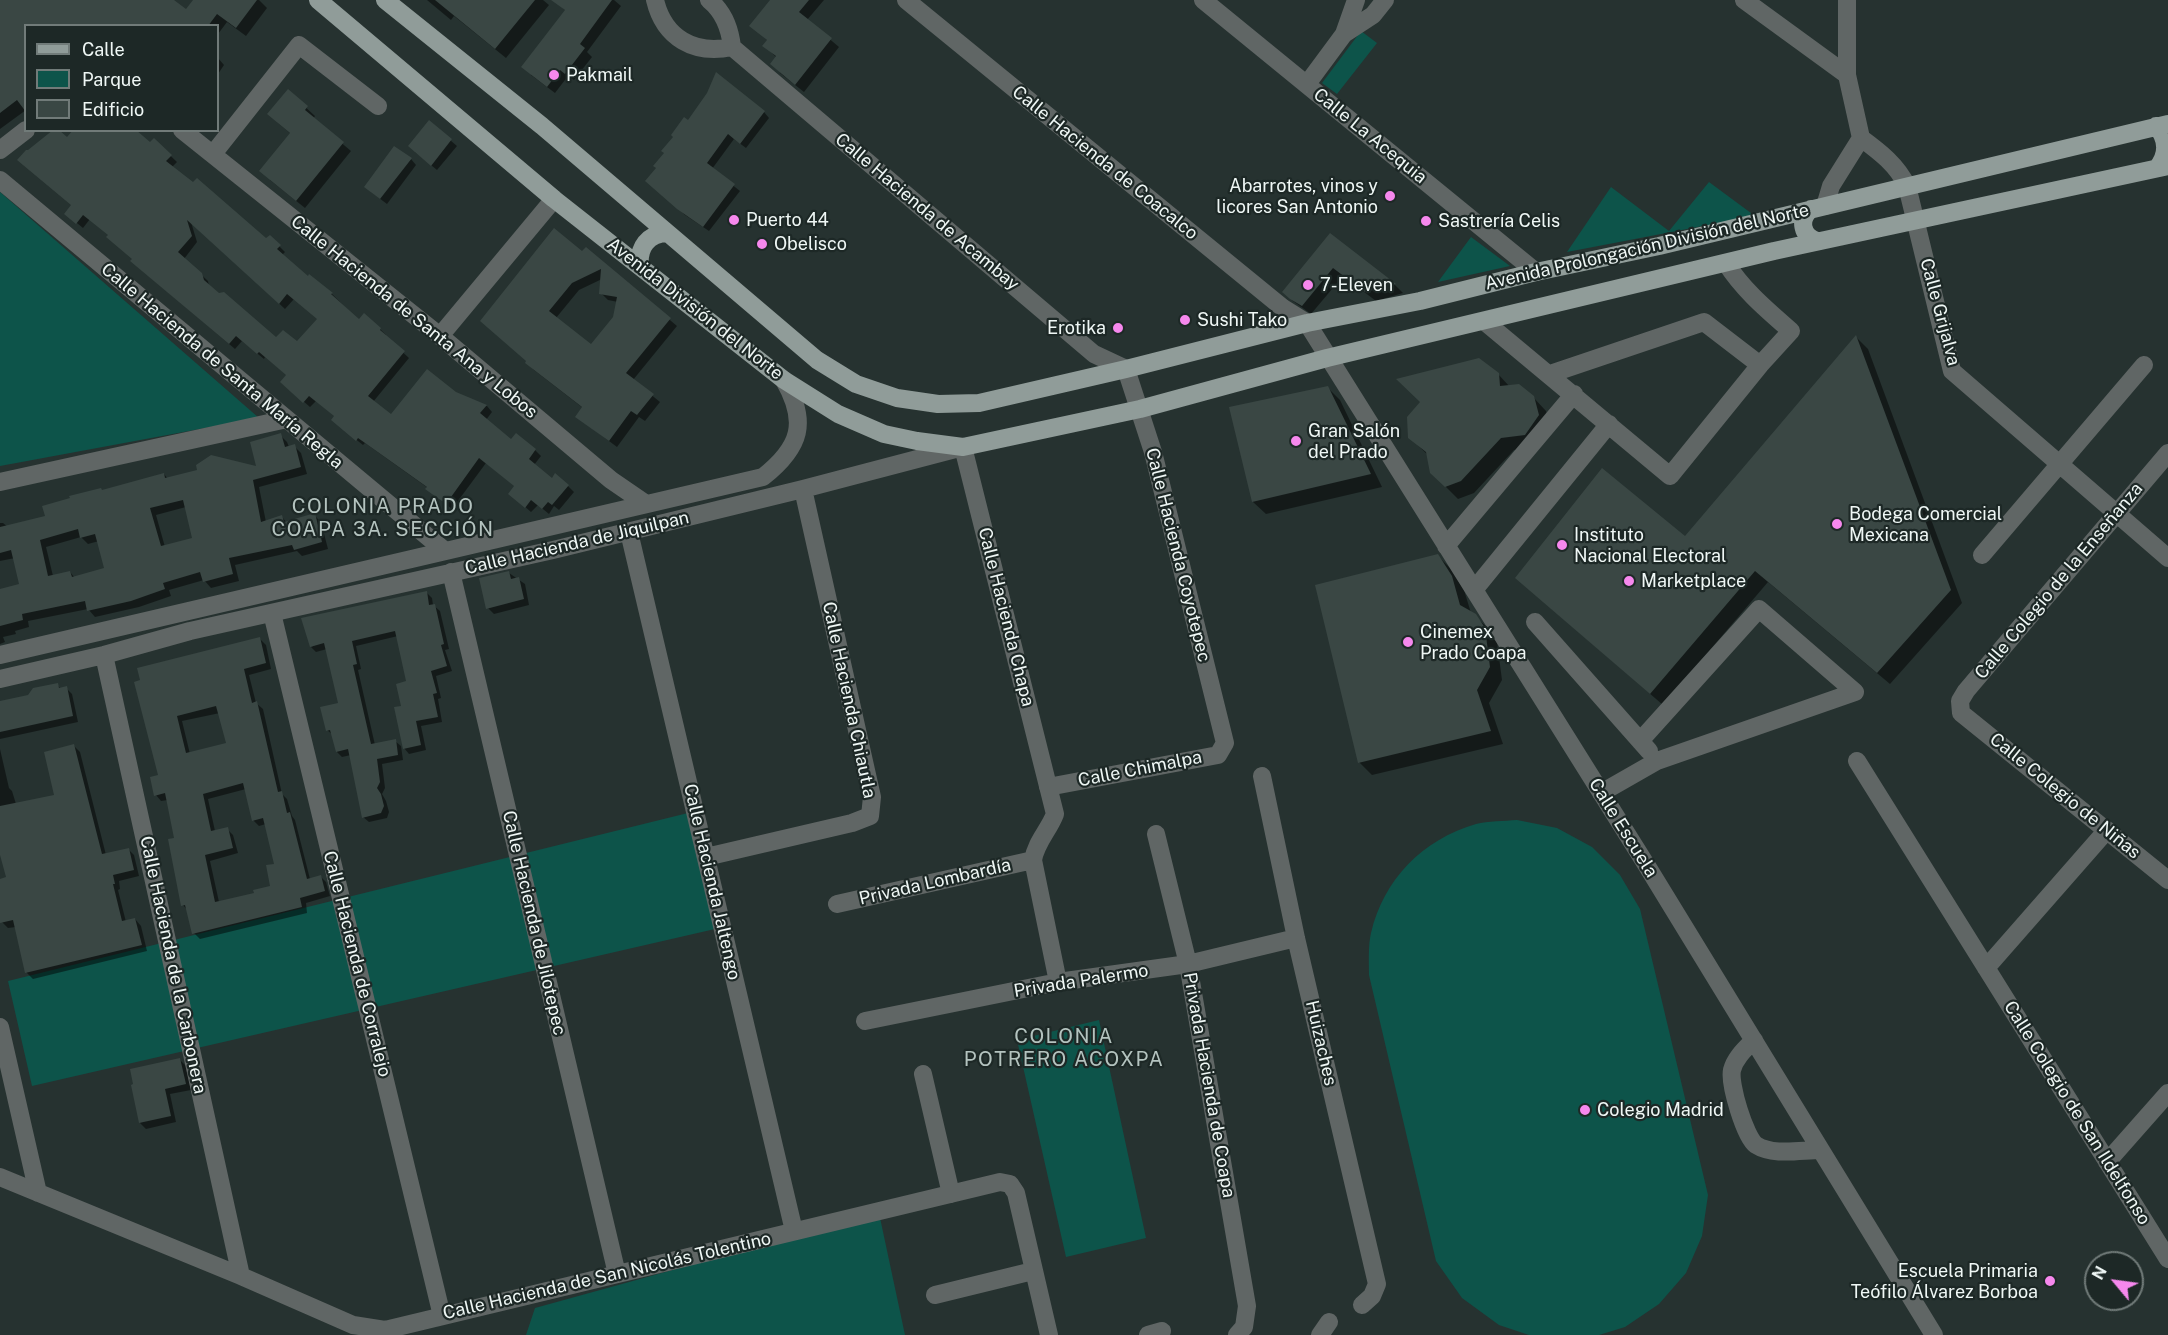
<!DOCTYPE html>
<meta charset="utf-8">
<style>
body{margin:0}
#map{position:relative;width:2168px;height:1335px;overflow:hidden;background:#263230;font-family:"Public Sans",sans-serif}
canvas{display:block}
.legend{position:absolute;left:24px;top:24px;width:195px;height:108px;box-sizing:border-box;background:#1d2826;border:2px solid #717b79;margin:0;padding:8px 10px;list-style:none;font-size:18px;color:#eff7f5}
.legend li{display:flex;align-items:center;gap:12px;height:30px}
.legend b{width:30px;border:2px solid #717b79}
.north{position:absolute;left:2084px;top:1251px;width:60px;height:60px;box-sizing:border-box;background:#1d2826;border:2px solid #717b79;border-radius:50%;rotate:299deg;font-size:16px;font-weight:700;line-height:24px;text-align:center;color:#eff7f5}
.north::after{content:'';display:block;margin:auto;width:21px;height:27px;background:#f688ed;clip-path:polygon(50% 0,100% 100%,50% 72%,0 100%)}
</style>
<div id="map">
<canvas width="2168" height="1335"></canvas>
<ul class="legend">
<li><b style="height:8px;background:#909c99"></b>Calle</li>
<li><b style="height:16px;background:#0d544a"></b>Parque</li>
<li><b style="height:16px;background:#3a4744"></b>Edificio</li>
</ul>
<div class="north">N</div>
</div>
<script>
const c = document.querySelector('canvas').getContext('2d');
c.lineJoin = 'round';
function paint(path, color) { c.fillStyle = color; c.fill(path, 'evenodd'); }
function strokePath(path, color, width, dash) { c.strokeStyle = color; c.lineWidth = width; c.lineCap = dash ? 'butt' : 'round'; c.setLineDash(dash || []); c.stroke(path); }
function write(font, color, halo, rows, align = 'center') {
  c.font = font + ' "Public Sans",sans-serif'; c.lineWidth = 4.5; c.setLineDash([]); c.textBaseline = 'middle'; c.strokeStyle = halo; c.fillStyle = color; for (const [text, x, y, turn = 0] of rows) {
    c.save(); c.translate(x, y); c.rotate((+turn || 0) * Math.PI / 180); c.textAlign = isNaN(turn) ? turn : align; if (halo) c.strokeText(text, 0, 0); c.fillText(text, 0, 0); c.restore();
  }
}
paint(new Path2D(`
 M1361,31L1377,43L1337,94L1322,83Z
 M1709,182L1755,216L1567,252L1611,187L1669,231Z
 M0,192L259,418L0,466Z
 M1471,237L1510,266L1438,282Z
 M688,813L715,929L32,1086L8,981Z
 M1517,820L1557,828L1592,847L1620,875L1640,909L1708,1195L1702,1236L1686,1273L1659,1304L1625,1327L1599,1335H1529L1499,1325L1462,1298L1436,1261L1369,975C1369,962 1368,946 1371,933C1384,879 1422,840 1476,824C1488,821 1504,821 1517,820Z
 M1099,1020L1146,1238L1066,1257L1017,1040Z
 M879,1213L905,1335H526L535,1308Z`), '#0d544a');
paint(new Path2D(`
 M0,0H172L186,12L195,0H259L267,8L246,36L227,22L218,34V26H26V110L0,129Z
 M427,0H543L549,5L506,58L454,16L451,20Z
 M562,0H614L621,6L587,52L592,57L574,80L568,76L555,93L531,75L566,11L559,4Z
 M773,0H824L807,20L839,47L804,92L780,73L777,58L765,46L768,41L752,26Z
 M218,58L224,65L218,74Z
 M288,91L315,116L313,119L351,151L305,208L270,180L291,134L277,122Z
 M764,112L769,118L746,148L734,139L712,169L740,191L709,231L685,215L653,186L657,168L688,122Z
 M429,122L457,146L437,170L415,152Z
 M68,139L150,144L154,140L177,162L172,167L266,240L270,237L285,252L282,255L308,278L310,276L332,294L359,321L380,329L386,335L385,336L409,358L373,402L391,417L455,393L487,406L492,412L486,420L512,441L516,435L535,450L541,456L534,465L552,480L568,486L574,492L559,510L554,506L549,514L538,505L531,512L516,499V487L486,463L452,509L433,494L428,488L365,443L363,445L339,426L336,417L316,401L310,407L288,388V376L265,357L264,359L242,341L235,349L138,267L133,259L110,235L90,219L83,228L72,219L73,205ZM191,222L285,309L294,299L319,320L298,344L277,340L209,286L208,281L184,259L197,242Z
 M411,159L416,165L387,204L371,192Z
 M1330,235L1395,285L1403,293L1376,301L1343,276L1311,314L1293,301L1284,292Z
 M586,249L677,326L633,380L660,402L645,421L639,417L617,447L577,417L583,408L534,370L527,363L528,362L489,328ZM602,279L601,293L608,300L618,302L615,318L592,346L556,318L579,290Z
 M1856,337L1868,349L1962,603L1890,684L1768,582L1663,705L1530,590L1685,538Z
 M1498,374L1510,387L1533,397L1546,411L1551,428L1537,447L1514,450L1474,493L1458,499L1431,472L1428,455L1410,438Z
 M1328,388L1340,400L1382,487L1266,514L1253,502L1231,408Z
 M280,435L287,442L289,447L294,446L301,453L307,474L259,487L266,522L282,517L287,523L314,515L321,522L328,549L302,556L297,551L235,565L239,581L211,588L204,580L169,590L171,596L139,607L95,617L88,609L28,621L29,627L15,631L16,634L3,637L5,642L0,644V590L21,585L15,558L0,561V523H3L8,527L47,517L103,492L164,474L168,479L258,468ZM186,507L194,539L165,547L156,515ZM81,537L88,544L99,541L106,569L75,578L70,572L53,576L46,547Z
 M1437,555L1450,568L1464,590L1471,613L1488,628L1497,642L1502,680L1489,703L1503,744L1372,775L1359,762Z
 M509,573L525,584L529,605L494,614L488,608Z
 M426,592L432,598L433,605L440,611L449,649L445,650L452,671L436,676L441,698L438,699L442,722L421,726L426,750L409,754L404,748L403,707L408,682L398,636L356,646L361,669L358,670L375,745L395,741L401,746L403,760L382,764L385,788L382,794L386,801L389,812L387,818L369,822L363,817L351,755L342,757L337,752L333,735L327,730L340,704L327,649L316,652L311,647Z
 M260,639L266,645L271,669L249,675L256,703L263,709L282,794L287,799L292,816L295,820L310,879L320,876L326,882L330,896L306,903L307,913L200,939L194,933L188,911L183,905L175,839L168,800L161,801L156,795L160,777L136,683ZM220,713L227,744L190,754L182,721ZM246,789L253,820L259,826L266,824L276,865L272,887L255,894L219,902L210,861L238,853L233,835L227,829L215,831L208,799Z
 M57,685L61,689L66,688L72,694L78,722L0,739V704L29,697Z
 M74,746L80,752L106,855L128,849L134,855L139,876L119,881L120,889L118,890L126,922L135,919L141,926L147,951L33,979L27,973L16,927L8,928L2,922L0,912V880L8,878L0,852V749L9,788L12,791L16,804L56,796Z
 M180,1060L186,1066L191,1090L170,1094L176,1122L146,1129L140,1123Z`), '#0007');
paint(new Path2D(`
 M0,0H174L186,9L193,0H257L236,28L217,14L208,26H26V112L17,100L0,113Z
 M435,0H535L495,49Z
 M551,0H612L580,44L585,48L565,74L560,70L547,87L521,67L565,10Z
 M770,0H809L799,12L832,38L795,85L770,64L776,56L762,46L767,40L749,26Z
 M716,72L765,111L740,144L728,134L707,163L735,184L703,227L677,209L645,181L656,168L653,166L664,153L661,151L673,137L671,135L684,117L688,120L707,93Z
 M288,89L308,106L305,110L344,142L296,201L259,171L290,133L267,114Z
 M429,120L452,139L431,166L408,146Z
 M53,130H59L67,137L73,130H136L150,142L154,138L172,155L166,161L193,182L197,178L266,238L270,235L281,245L277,249L308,276L309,274L333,293L331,294L359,319L364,313L381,328L380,330L405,351L368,396L391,414L427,369L456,392L487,405L480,413L511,439L516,433L536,449L529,459L552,478L555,473L569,485L552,505L548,502L542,509L531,500L525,508L508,494L514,486L479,458L446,504L425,489L427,487L358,438L356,441L331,420L334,416L309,396L303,403L280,382L286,375L259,352L257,354L236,336L229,344L130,261L132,259L106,237L108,235L83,215L76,224L64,214L71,205L17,160L26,150H28ZM187,220L279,304L287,294L317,319L297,341L283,330L276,337L224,292L219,293L204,280L202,273L178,252L192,236Z
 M394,146L412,158L380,199L364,187Z
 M554,228L582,251L586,247L671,318L626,373L654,394L637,415L631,411L609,441L575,417L582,407L525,363L526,361L480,321ZM601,269L599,294L617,297L613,317L591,344L549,311L572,283Z
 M1330,233L1396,284L1365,292L1333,268L1302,306L1290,299L1282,292Z
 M1856,335L1951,590L1877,673L1755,571L1650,694L1515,578L1602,468L1685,536Z
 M1479,358L1499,373L1500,386L1519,384L1534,396L1539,415L1525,435L1501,438L1461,481L1445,487L1430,473L1426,452L1408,438L1407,417L1420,402L1396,379Z
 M1328,386L1371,474L1252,502L1229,407Z
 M281,433L285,447L295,444L301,467L253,480L261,522L282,515L284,522L315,513L322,542L294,550L292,545L229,558L233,574L203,582L200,572L163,583L165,589L131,601L87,611L85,601L22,614L23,620L0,626V589L19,584L11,550L0,553V527L45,516L42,506L70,498L69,496L101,488L102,490L164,473L165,478L197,470L196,465L211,455L256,466L250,442ZM183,500L192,538L161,546L150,508ZM78,529L80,538L95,534L104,568L72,577L70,571L48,576L40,540Z
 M1438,554L1452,576L1460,605L1476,614L1485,628L1490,667L1477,690L1491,731L1358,763L1315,585Z
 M509,571L511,579L519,577L524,599L486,609L479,578Z
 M427,591L429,605L435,604L444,644L441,645L447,666L431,671L437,693L433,694L438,717L416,721L421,745L403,749L394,707L401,706L396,684L406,681L395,631L352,641L357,664L353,665L371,744L396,739L398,755L377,759L380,782L377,788L381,794L384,806L381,813L362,818L348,749L336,752L330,730L326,731L320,707L338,703L324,643L310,647L301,618Z
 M260,637L266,663L244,669L252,703L257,701L278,792L282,791L287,813L290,812L307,879L321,875L325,891L300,898L302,907L192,934L185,905L181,906L168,839L174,838L165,793L154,796L150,777L158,775L134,682L140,680L137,668ZM216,706L226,743L186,753L177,716ZM243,783L252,821L263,818L274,864L266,865L270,886L253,890L254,893L215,902L205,855L233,848L228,827L211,831L203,794Z
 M58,683L59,688L67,686L73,716L0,732V701L28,695L33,688Z
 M74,744L102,854L129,848L134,870L113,875L115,884H113L122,921L135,918L142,945L25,973L13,920L0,923V879L6,877L0,855V806L54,795L44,752Z
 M180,1058L186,1084L165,1089L171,1116L139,1123L131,1085L133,1084L130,1069Z`), '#3a4744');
strokePath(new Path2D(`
 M655,0C664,38 694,55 732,47
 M709,0C724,12 730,29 732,47L1094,354L1126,369L1153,452L1225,743L1218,755L1048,787
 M906,0L1283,308L1307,323L1647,866L1934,1335
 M1203,0L1536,272
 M1744,0L1847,75
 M1344,34L1356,0
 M1307,84L1344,34L1373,15L1385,0
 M182,130L440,336L611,480L646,504
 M1861,138C1880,152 1897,165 1907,186L1952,371L2168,558
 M0,150L26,130
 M213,154L299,45L378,106
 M0,180L445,551
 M1825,206L1831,186L1861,138L1847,75V0
 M1726,263C1743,290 1767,310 1791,331L1760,365
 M1484,321L1670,476L1760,365L1704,322L1550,374
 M440,336L554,199
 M2168,453L1966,691L1960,701L1961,713L2168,880
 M0,482L287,419
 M629,532L794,1231
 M1446,546L1574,394
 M1982,555L2144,365
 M451,572L617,1274
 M1474,590L1609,424
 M272,613L442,1316
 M1535,622L1649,751
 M0,655L763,477C801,447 808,422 784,380
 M104,655L241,1276
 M0,679L104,655L190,631L553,550L803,489L963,447L1055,814C1049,830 1036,842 1033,860L1058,982
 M1640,741L1759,609L1855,692
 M1857,761L2168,1259
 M1262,776L1296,938L1377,1284L1372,1296L1362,1305
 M1601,793L1657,761L1855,692
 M1156,834L1188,964L1247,1306L1244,1327L1237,1335
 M706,857L852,823L870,816L872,797L803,489
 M837,904L1033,860
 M1986,968L2107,830
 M865,1021L1058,982L1188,964L1296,938
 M0,1027L38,1193
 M1754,1040C1745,1049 1735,1058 1732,1070C1729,1084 1745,1137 1756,1145C1773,1156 1801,1150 1821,1150
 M923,1074L951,1194
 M2107,1162L2168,1093
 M0,1177L241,1276L353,1325L385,1330L1000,1182L1010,1184L1016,1193L1049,1335
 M935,1295L1033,1271
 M1148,1335L1162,1331
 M1320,1335L1329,1322`), '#606665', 18);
strokePath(new Path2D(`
 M318,0L554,199L784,380L838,414L884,434L917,441L963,447L1140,409L1327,358L1774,251L2168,166
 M385,0L542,126L817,360L856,384L897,398L938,404L979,403L1126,369L1307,323L1420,301L1536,272L1659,246L2168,124
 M2156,126C2168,139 2168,155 2157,168
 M1811,209C1798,220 1802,236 1817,241
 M640,266C638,247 648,234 667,233`), '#909c99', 18);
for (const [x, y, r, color] of [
 [554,75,6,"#f688ed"],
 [1390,196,6,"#f688ed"],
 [734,220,6,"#f688ed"],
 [1426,221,6,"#f688ed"],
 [762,244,6,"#f688ed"],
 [1308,285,6,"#f688ed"],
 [1185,320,6,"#f688ed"],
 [1118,328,6,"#f688ed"],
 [1296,441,6,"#f688ed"],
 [1837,524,6,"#f688ed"],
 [1562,545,6,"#f688ed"],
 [1629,581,6,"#f688ed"],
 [1408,642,6,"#f688ed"],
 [1585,1110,6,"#f688ed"],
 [2050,1281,6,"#f688ed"]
]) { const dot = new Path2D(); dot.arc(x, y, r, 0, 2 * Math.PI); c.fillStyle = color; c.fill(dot); strokePath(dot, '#1d2826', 2); }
write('18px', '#eff7f5', '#1d2826', [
 ["Pakmail",566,75],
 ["Abarrotes, vinos y",1378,186,"right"],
 ["licores San Antonio",1378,207,"right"],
 ["Puerto 44",746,220],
 ["Sastrería Celis",1438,221],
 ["Obelisco",774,244],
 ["7-Eleven",1320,285],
 ["Sushi Tako",1197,320],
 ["Erotika",1106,328,"right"],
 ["Gran Salón",1308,431],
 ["del Prado",1308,452],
 ["Bodega Comercial",1849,514],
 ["Mexicana",1849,535],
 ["Instituto",1574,535],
 ["Nacional Electoral",1574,556],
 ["Marketplace",1641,581],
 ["Cinemex",1420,632],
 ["Prado Coapa",1420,653],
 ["Colegio Madrid",1597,1110],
 ["Escuela Primaria",2038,1271,"right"],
 ["Teófilo Álvarez Borboa",2038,1292,"right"]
], 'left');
write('18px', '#eff7f5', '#1d2826', [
 ["Calle La Acequia",1370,136,39],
 ["Calle Hacienda de Coacalco",1105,163,39],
 ["Calle Hacienda de Acambay",927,212,40],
 ["Avenida Prolongación División del Norte",1647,247,-13],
 ["Avenida División del Norte",695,309,38],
 ["Calle Grijalva",1940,312,75],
 ["Calle Hacienda de Santa Ana y Lobos",414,317,39],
 ["Calle Hacienda de Santa María Regla",222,366,40],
 ["Calle Hacienda de Jiquilpan",577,543,-13],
 ["Calle Hacienda Coyotepec",1178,555,76],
 ["Calle Colegio de la Enseñanza",2059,581,-50],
 ["Calle Hacienda Chapa",1006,617,76],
 ["Calle Hacienda Chiautla",849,700,78],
 ["Calle Chimalpa",1140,769,-11],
 ["Calle Colegio de Niñas",2065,796,39],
 ["Calle Escuela",1623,828,58],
 ["Calle Hacienda Jaltengo",712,882,77],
 ["Privada Lombardía",935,882,-13],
 ["Calle Hacienda de Jilotepec",534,923,77],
 ["Calle Hacienda de Corralejo",357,964,76],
 ["Calle Hacienda de la Carbonera",173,965,78],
 ["Privada Palermo",1081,981,-9],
 ["Huizaches",1321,1043,77],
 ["Privada Hacienda de Coapa",1209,1085,80],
 ["Calle Colegio de San Ildelfonso",2077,1113,58],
 ["Calle Hacienda de San Nicolás Tolentino",607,1276,-13]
]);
c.letterSpacing = '1.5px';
write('20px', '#b4c3bf', '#1d2826', [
 ["COLONIA PRADO",383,507],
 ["COAPA 3A. SECCIÓN",383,530],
 ["COLONIA",1064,1037],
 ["POTRERO ACOXPA",1064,1060]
]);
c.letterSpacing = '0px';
</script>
